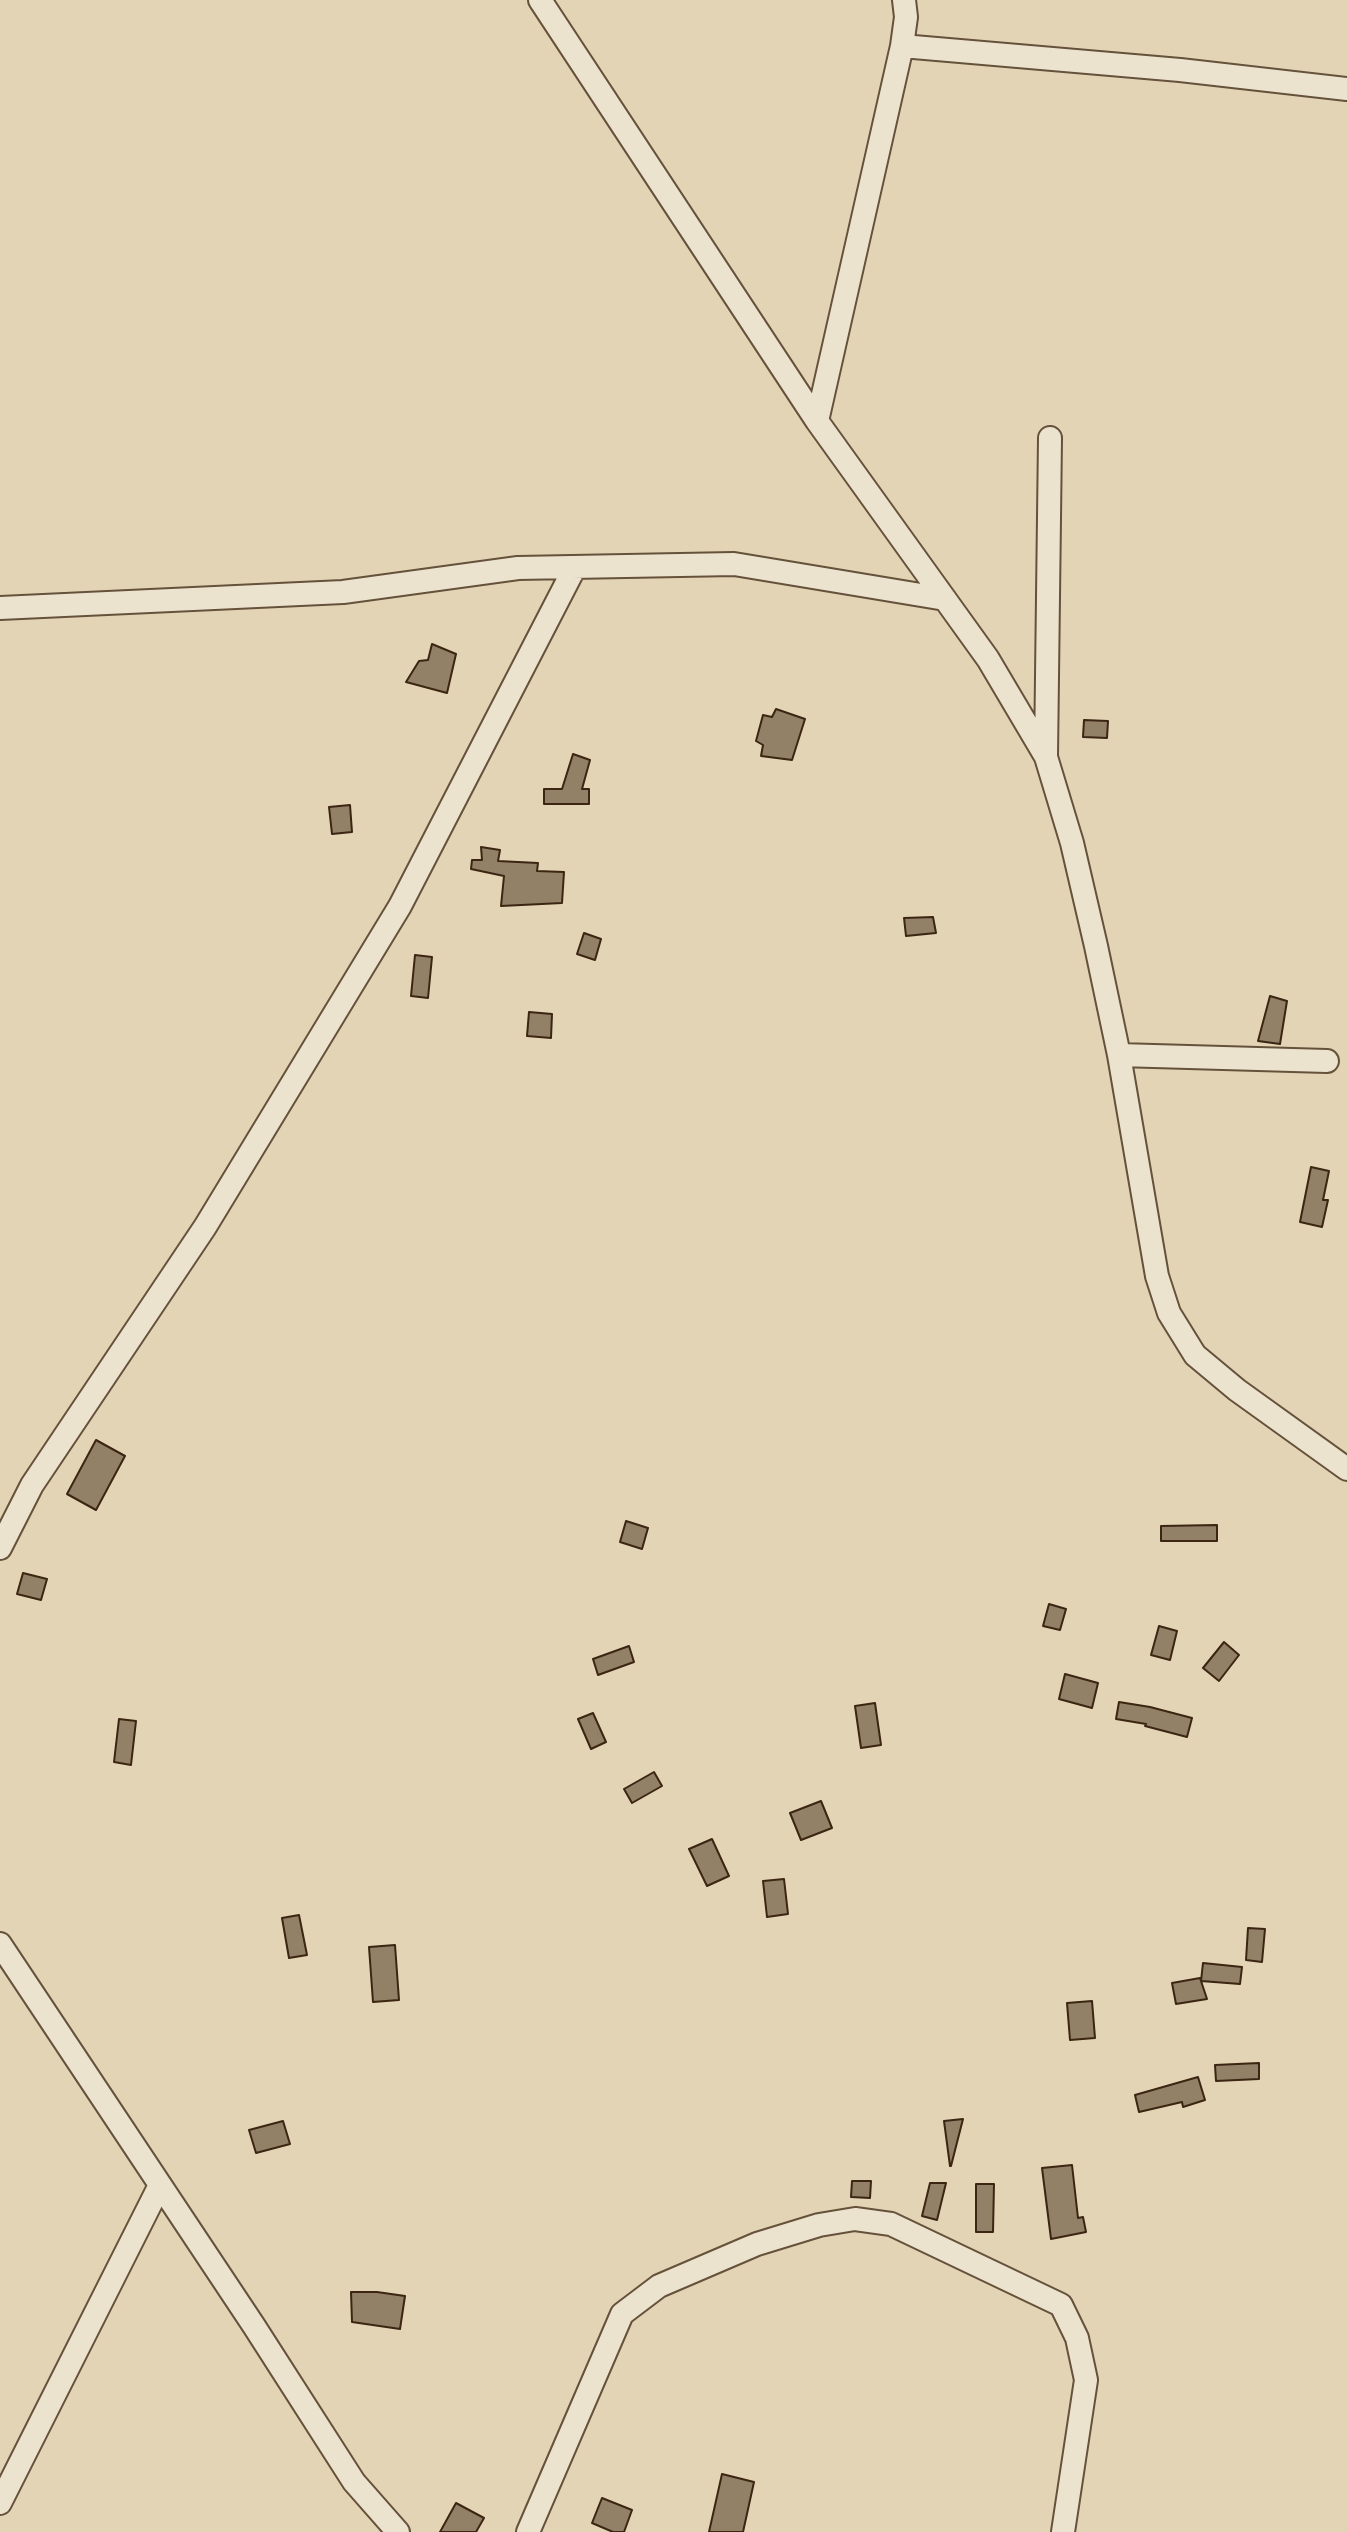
<!DOCTYPE html>
<style>
body{margin:0}
canvas{display:block;background:#e2d4b5}
</style>
<canvas width="1347" height="2532"></canvas>
<script>
const c = document.querySelector('canvas').getContext('2d');
c.lineJoin = 'round';
function paint(path, color) { c.fillStyle = color; c.fill(path, 'evenodd'); }
function strokePath(path, color, width, dash) { c.strokeStyle = color; c.lineWidth = width; c.lineCap = dash ? 'butt' : 'round'; c.setLineDash(dash || []); c.stroke(path); }
const building = new Path2D(`
 M432,644L456,654L447,693L406,682L419,661L428,660Z
 M776,709L805,719L792,760L761,756L763,745L756,741L763,715L772,717Z
 M1084,720L1108,721L1107,738L1083,737Z
 M573,754L590,760L582,789H589V804H544V789H562Z
 M350,805L352,832L332,834L329,807Z
 M481,847L500,850L498,861L538,863L537,871L564,872L562,903L501,906L504,876L471,869L472,860H482Z
 M933,917L936,933L906,936L904,918Z
 M584,933L601,939L595,960L577,954Z
 M415,955L432,957L428,998L411,996Z
 M1270,996L1287,1001L1280,1044L1258,1041Z
 M529,1012L552,1014L551,1038L527,1036Z
 M1311,1167L1329,1171L1323,1200H1328L1322,1227L1300,1222Z
 M96,1440L125,1456L96,1510L67,1494Z
 M626,1521L648,1528L642,1549L620,1542Z
 M1217,1525V1541H1161V1526Z
 M23,1573L47,1579L41,1600L17,1594Z
 M1049,1604L1066,1609L1060,1630L1043,1626Z
 M1159,1626L1177,1631L1170,1660L1151,1655Z
 M1224,1642L1239,1655L1219,1681L1203,1668Z
 M629,1646L634,1662L598,1675L593,1659Z
 M1065,1674L1098,1683L1092,1708L1059,1699Z
 M1119,1702L1150,1707L1192,1718L1187,1737L1145,1726L1146,1724L1116,1719Z
 M875,1703L881,1745L861,1748L855,1706Z
 M593,1713L606,1742L591,1749L578,1719Z
 M119,1719L136,1721L131,1765L114,1762Z
 M654,1772L662,1786L632,1803L624,1789Z
 M821,1801L832,1828L801,1840L790,1813Z
 M712,1839L729,1876L707,1886L689,1849Z
 M784,1879L788,1914L767,1917L763,1881Z
 M299,1915L307,1955L289,1958L282,1918Z
 M1248,1928L1265,1929L1262,1962L1246,1960Z
 M395,1945L399,2000L373,2002L369,1947Z
 M1203,1963L1242,1967L1240,1984L1201,1981Z
 M1200,1978L1207,1999L1176,2004L1172,1983Z
 M1092,2001L1095,2038L1070,2040L1067,2003Z
 M1259,2063V2079L1216,2081L1215,2065Z
 M1198,2077L1205,2100L1183,2107L1182,2102L1139,2112L1135,2095Z
 M963,2119L951,2166H950L944,2121Z
 M283,2121L290,2144L256,2153L249,2130Z
 M1072,2165L1078,2218L1083,2217L1086,2232L1051,2239L1042,2168Z
 M852,2181H871L870,2198L851,2197Z
 M930,2183H946L937,2220L922,2216Z
 M976,2184H994L993,2232H976Z
 M351,2292H377L405,2296L400,2329L352,2322Z
 M722,2474L754,2482L743,2532H709Z
 M602,2498L632,2510L624,2532H613L592,2523Z
 M456,2503L484,2518L476,2532H440Z`);
paint(building, '#928067');
strokePath(building, '#3c2512', 2);
const minor = new Path2D(`
 M540,0L817,421L988,659L1046,757L1072,843L1096,946L1119,1055L1157,1276L1169,1313L1195,1355L1237,1390L1347,1469
 M902,46L1180,70L1347,89
 M817,421L902,46L906,17L904,0
 M0,608L343,592L518,568L734,564L945,599
 M1046,756L1050,438
 M1119,1055L1327,1061
 M0,1548L32,1485L205,1227L400,906L575,567
 M0,1944L254,2326L354,2482L398,2532
 M0,2503L160,2185
 M528,2532L622,2314L659,2286L757,2244L819,2225L855,2219L891,2224L1061,2305L1077,2338L1086,2380L1063,2532`);
strokePath(minor, '#66513b', 26);
strokePath(minor, '#ece3cf', 22);
</script>
